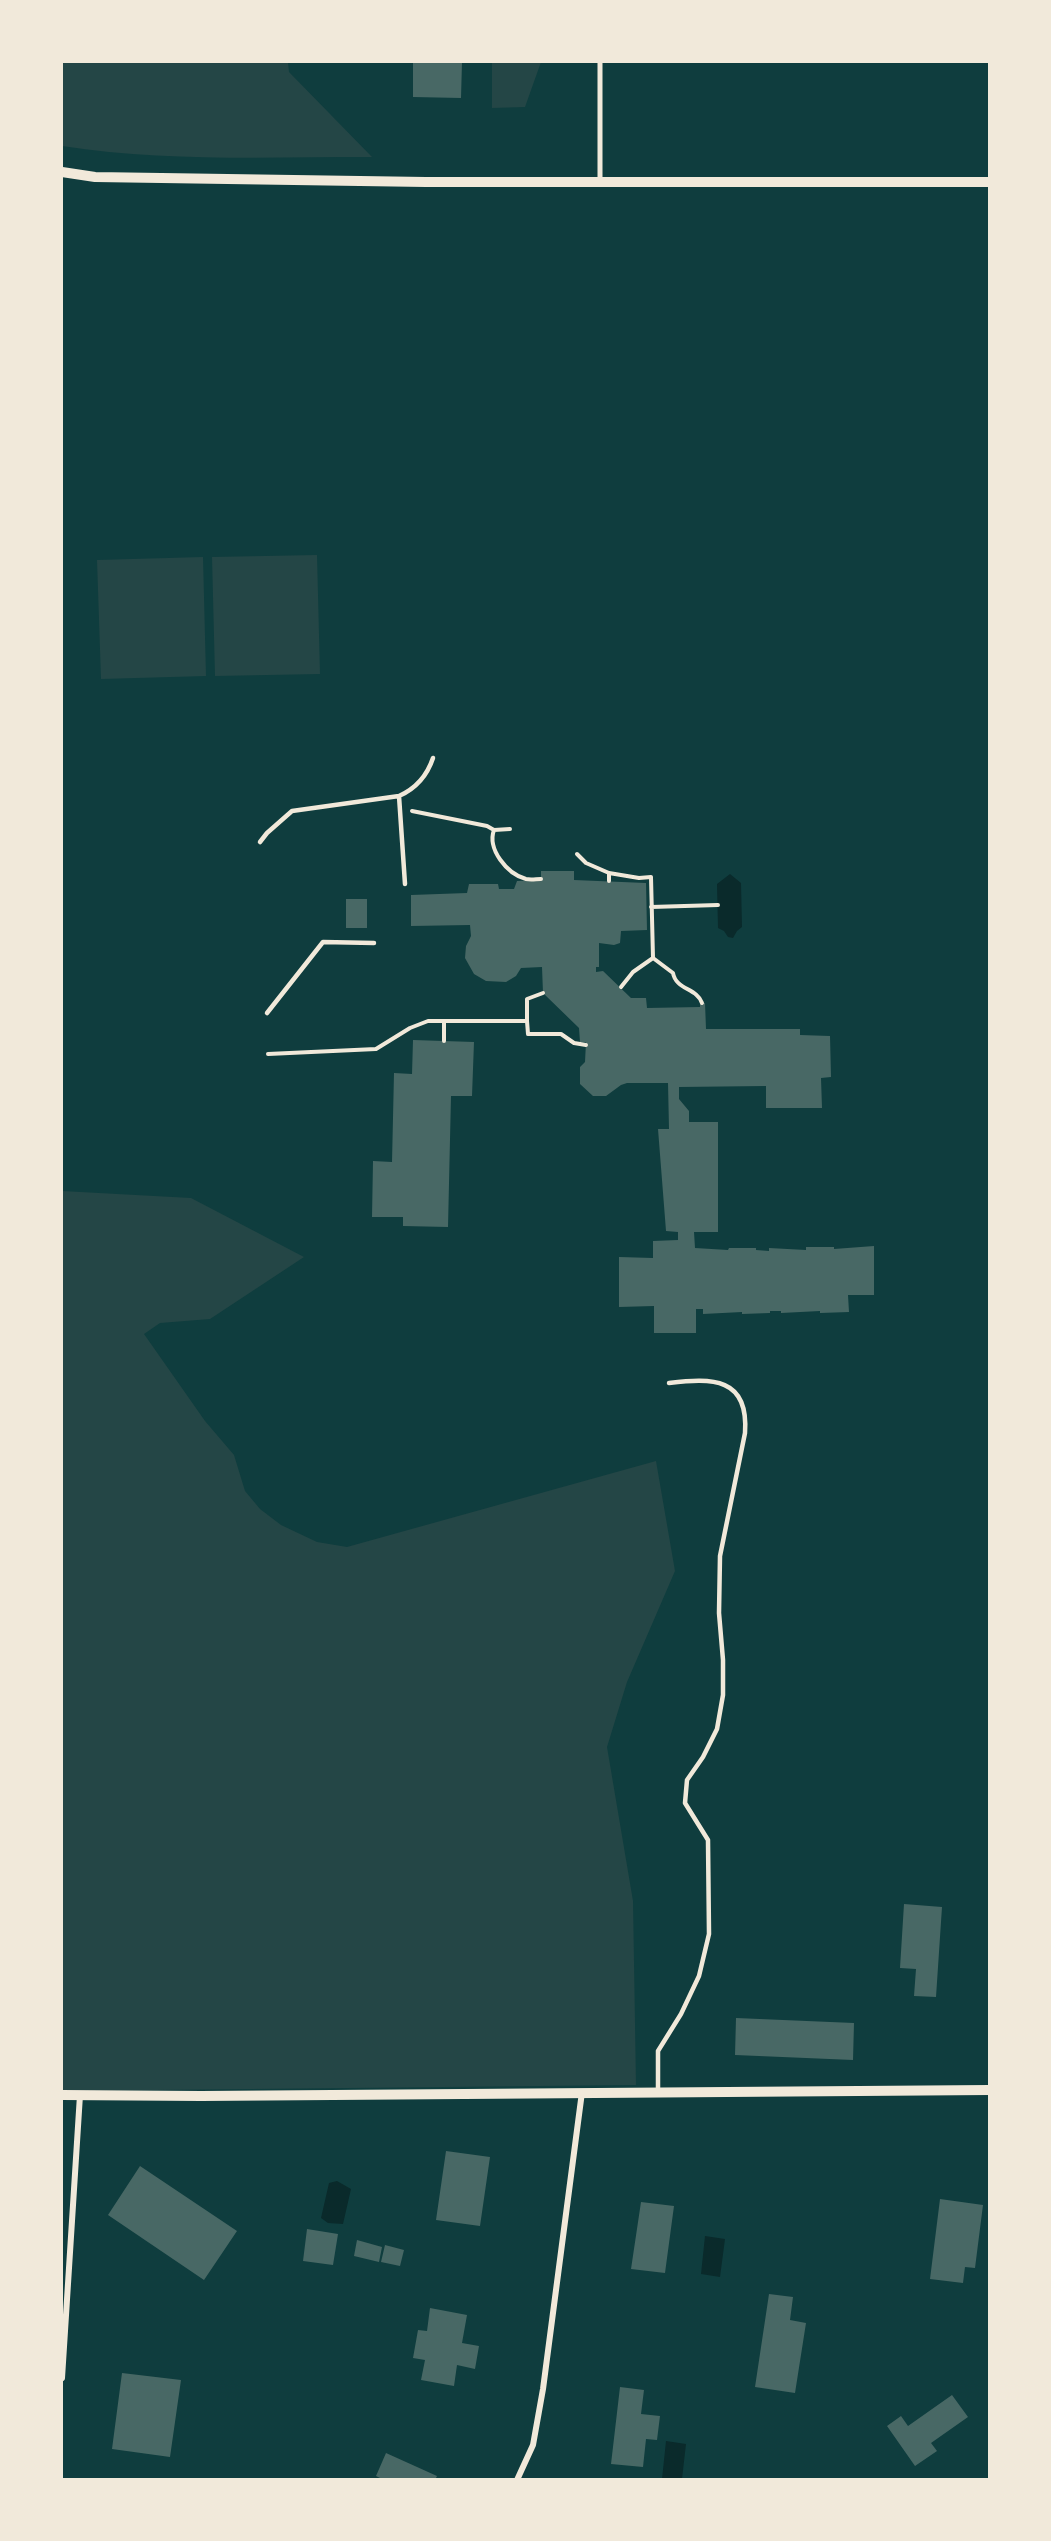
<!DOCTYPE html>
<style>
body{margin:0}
#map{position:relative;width:1051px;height:2541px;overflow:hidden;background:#0f3d3e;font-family:Bitter,serif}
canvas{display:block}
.frame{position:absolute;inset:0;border:63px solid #f1e9da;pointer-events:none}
</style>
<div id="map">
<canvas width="1051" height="2541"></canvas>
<div class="frame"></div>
</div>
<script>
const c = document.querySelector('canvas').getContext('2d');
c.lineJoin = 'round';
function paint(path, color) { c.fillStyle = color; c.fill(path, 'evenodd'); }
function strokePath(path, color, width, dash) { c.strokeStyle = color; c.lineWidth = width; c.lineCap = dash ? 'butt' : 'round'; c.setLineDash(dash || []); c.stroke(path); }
paint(new Path2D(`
 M62,62H288L289,72L372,157C269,157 163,162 62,146Z
 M492,62H541L525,107L492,108Z
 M317,555L320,674L215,676L212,557Z
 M203,557L206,676L101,679L97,560Z
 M62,1191L191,1198L304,1257L210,1319L160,1323L144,1334L205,1421L234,1455L245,1491L260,1509L281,1525L317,1542L347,1547L656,1461L675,1571L627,1682L607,1747L633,1901L636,2085L62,2091Z`), '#244646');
paint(new Path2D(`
 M730,874L741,883L742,927L737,931L733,938L728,937L724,931L718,928L717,884Z
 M337,2181L351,2189L343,2224L328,2223L321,2218L329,2183Z
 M705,2236L725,2239L720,2277L701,2274Z
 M666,2441L686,2444L682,2479H662Z`), '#0a2a2b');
paint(new Path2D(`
 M413,62H462L461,98L413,97Z
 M541,871H574V880L646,883L647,930L621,931L620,943L614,945L599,943V967H596V972L603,971L631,998H646L647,1008L700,1007V1003H705L706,1029H800V1035L830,1036L831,1077L821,1078L822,1108H766V1086L679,1087V1099L689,1111V1122H718V1232H694L695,1248L728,1250L729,1248H756V1250L769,1251V1248L806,1250V1247H834V1249L874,1246V1295H848L849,1312L820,1313V1311L781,1313V1311H770V1313L742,1314V1312L703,1314V1309H696V1333H654V1306L619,1307V1257L653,1258V1241L678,1240V1232L666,1231L658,1129H669L668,1083H627L621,1085L606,1096H593L580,1084V1067L585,1062L586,1042H580L579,1028L543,993L542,967L521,968L516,976L506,982L486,981L474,974L465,958L466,946L471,936L470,925L411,926V895L467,893L469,884H498L499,889H514L517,881L541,880Z
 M346,899H367V928H346Z
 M413,1040L474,1042L472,1096H451L448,1227L403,1226V1217H372L373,1161L392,1162L394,1073L412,1074Z
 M904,1904L942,1907L936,1997L914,1996L916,1969L900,1968Z
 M736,2018L854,2023L853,2060L735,2055Z
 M446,2151L490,2157L480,2226L436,2220Z
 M140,2166L237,2231L204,2280L108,2215Z
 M940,2199L983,2205L975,2268L965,2267L963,2283L930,2279Z
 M641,2202L674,2206L665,2273L631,2269Z
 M307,2229L338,2234L333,2265L303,2261Z
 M357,2240L382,2247L379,2262L354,2256Z
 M385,2245L404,2250L400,2266L381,2262Z
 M769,2294L793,2297L790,2320L806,2323L795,2393L755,2387Z
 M430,2308L467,2315L462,2343L479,2346L475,2369L457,2365L454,2386L421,2380L425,2360L413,2358L418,2330L427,2331Z
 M122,2373L181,2380L170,2457L112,2449Z
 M620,2387L644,2390L641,2414L660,2416L657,2440L646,2439L643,2467L611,2464Z
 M952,2395L968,2417L931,2443L937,2451L915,2466L887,2426L901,2416L908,2426Z
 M386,2453L437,2476L435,2480H384L376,2476Z`), '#486865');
strokePath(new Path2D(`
 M412,811L487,826L494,830L510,829
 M494,830C487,849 507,874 526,879C531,880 536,879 541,879
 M577,854L586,863L609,873V881
 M609,873L639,878L651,877L653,958L633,972L621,987
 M651,907L718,905
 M653,958L673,973C676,990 697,988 702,1003
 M527,1021L528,1034H561L574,1043L586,1045
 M444,1022V1041
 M268,1054L376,1049L410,1028L428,1021H527V999L543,993`), '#f1e9da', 4);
strokePath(new Path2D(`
 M399,796L405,884
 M260,842L267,833L292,811L399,796C417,788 427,776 433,758
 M267,1013L323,942L374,943
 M658,2091V2051L681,2014L699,1976L709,1934L708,1840L685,1803L687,1780L703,1757L717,1729L723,1695V1660L719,1613L720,1556L745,1433C749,1377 712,1378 669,1383`), '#f1e9da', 4.5);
strokePath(new Path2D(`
 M600,62V182`), '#f1e9da', 5);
strokePath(new Path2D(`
 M62,2378L80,2095
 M517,2480L533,2445L543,2389L582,2092`), '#f1e9da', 6);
strokePath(new Path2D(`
 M62,172L95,177L426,182H990
 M62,2095L201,2096L990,2090`), '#f1e9da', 10);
</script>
